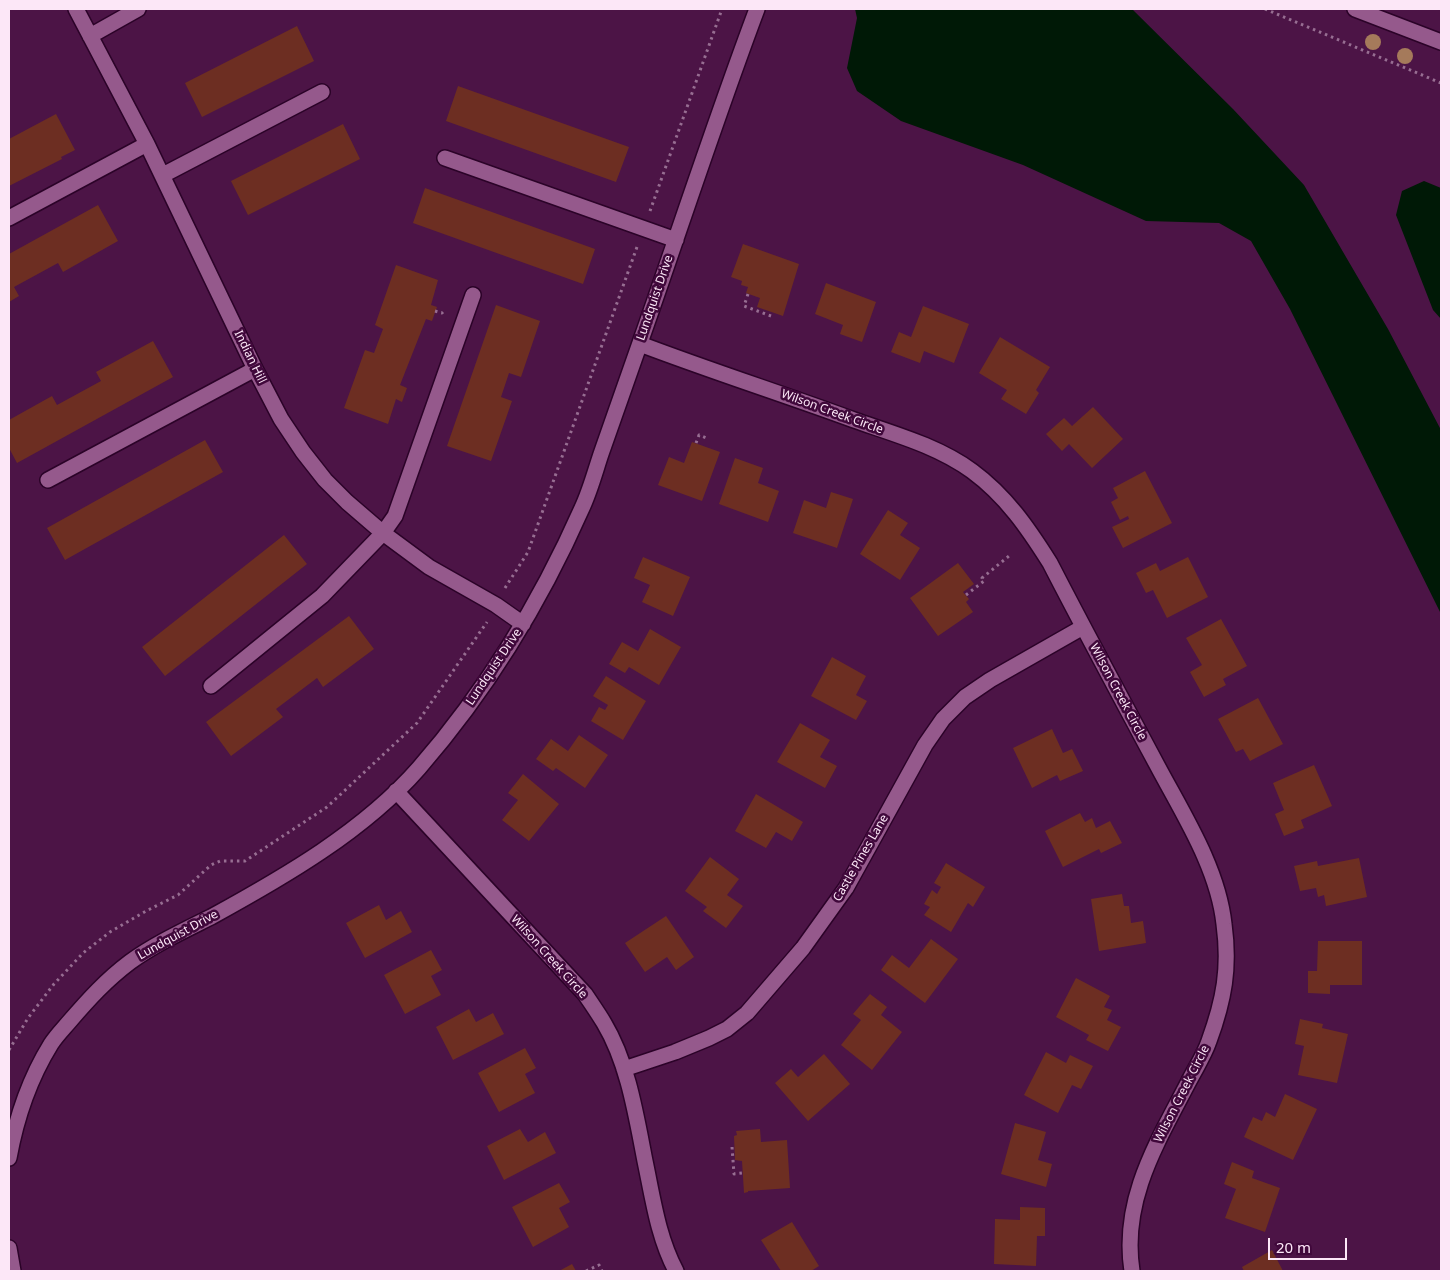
<!DOCTYPE html>
<style>
body{margin:0}
#map{position:relative;width:1450px;height:1280px;overflow:hidden;background:#4c1446;font-family:"Noto Sans",sans-serif}
canvas{display:block}
.frame{position:absolute;inset:0;border:10px solid #fce7f7;pointer-events:none}
.scale{position:absolute;left:1268px;top:1238px;width:79px;height:22px;box-sizing:border-box;border:2px solid #fce7f7;border-top:0;padding-left:6px;font-size:15px;line-height:18px;white-space:nowrap;color:#fce7f7;-webkit-text-stroke:4px #40083b;paint-order:stroke}
</style>
<div id="map">
<canvas width="1450" height="1280"></canvas>
<div class="frame"></div>
<div class="scale">20 m</div>
</div>
<script>
const c = document.querySelector('canvas').getContext('2d');
c.lineJoin = 'round';
function paint(path, color) { c.fillStyle = color; c.fill(path, 'evenodd'); }
function strokePath(path, color, width, dash) { c.strokeStyle = color; c.lineWidth = width; c.lineCap = dash ? 'butt' : 'round'; c.setLineDash(dash || []); c.stroke(path); }
function write(font, color, halo, rows, align = 'center') {
  c.font = font + ' "Noto Sans",sans-serif'; c.lineWidth = 5; c.setLineDash([]); c.textBaseline = 'middle'; c.strokeStyle = halo; c.fillStyle = color; for (const [text, x, y, turn = 0] of rows) {
    c.save(); c.translate(x, y); c.rotate((+turn || 0) * Math.PI / 180); c.textAlign = isNaN(turn) ? turn : align; if (halo) c.strokeText(text, 0, 0); c.fillText(text, 0, 0); c.restore();
  }
}
paint(new Path2D(`
 M855,9H1132L1233,109L1304,185L1388,329L1441,430V614L1290,309L1251,241L1219,223L1146,221L1023,165L901,121L857,91L847,68L857,18Z
 M1424,181L1441,188V319L1433,310L1396,215L1402,191Z`), '#001906');
paint(new Path2D(`
 M297,26L314,61L202,117L185,83Z
 M458,86L629,147L616,182L446,121Z
 M56,114L75,150L61,157L62,159L9,186V139Z
 M343,124L360,159L248,215L231,181Z
 M425,188L595,249L583,284L413,223Z
 M98,205L118,241L63,272L58,263L14,287L19,296L9,302V254Z
 M743,244L799,264L783,316L757,307L760,298L746,293L748,287L741,285L742,281L731,277Z
 M396,265L438,280L431,305L437,307L432,321L426,319L400,385L407,388L402,402L396,399L388,424L344,408L365,350L374,353L383,329L375,325Z
 M826,283L876,302L862,342L840,334L843,325L815,314Z
 M496,305L540,321L521,377L509,373L501,397L512,401L491,461L447,446Z
 M923,306L969,324L954,363L924,351L920,363L891,352L899,332L911,337Z
 M1000,337L1050,367L1036,390L1039,393L1026,414L1001,399L1007,390L979,373Z
 M153,341L173,377L17,463L9,448V420L52,396L57,405L101,381L96,372Z
 M1093,407L1123,439L1092,468L1069,444L1062,451L1046,434L1064,418L1072,426Z
 M205,440L223,472L65,560L47,528Z
 M692,442L720,452L702,501L658,485L669,457L684,463Z
 M735,458L763,468L758,483L779,491L768,522L719,504Z
 M1145,471L1172,523L1123,548L1112,527L1129,519L1128,516L1120,520L1111,502L1118,498L1113,488Z
 M831,492L853,499L837,548L793,533L804,500L826,508Z
 M888,510L908,523L900,535L920,548L900,580L860,554Z
 M284,535L307,564L165,676L142,647Z
 M643,557L690,577L673,616L642,602L650,585L634,578Z
 M1188,557L1208,597L1167,618L1153,590L1146,593L1136,573L1156,563L1160,571Z
 M958,563L974,584L963,592L969,599L966,602L973,612L938,636L910,598Z
 M349,616L374,649L323,687L317,678L276,709L283,717L231,756L206,722Z
 M1221,619L1247,666L1223,679L1226,685L1204,697L1190,672L1202,665L1186,638Z
 M650,629L681,647L659,685L629,667L625,673L609,664L622,642L638,651Z
 M832,657L866,676L856,695L867,701L856,720L811,696Z
 M606,676L646,701L623,740L591,721L599,707L605,710L608,705L593,696Z
 M1258,698L1283,744L1250,761L1243,749L1236,752L1218,719Z
 M800,723L830,740L820,757L837,766L825,788L777,762Z
 M1052,729L1063,753L1072,749L1083,771L1060,781L1057,775L1032,788L1013,748Z
 M579,735L608,755L585,788L556,768L553,771L536,759L551,739L568,751Z
 M1314,765L1332,806L1301,820L1304,828L1284,836L1275,814L1284,810L1273,783Z
 M523,774L559,804L529,841L502,820L518,800L508,793Z
 M756,794L803,822L792,841L776,832L766,848L735,831Z
 M1080,813L1085,822L1092,818L1096,828L1110,821L1122,843L1101,853L1099,849L1063,867L1045,831Z
 M710,857L739,879L727,895L743,906L726,928L703,911L707,907L685,891Z
 M1359,858L1367,897L1326,906L1324,895L1318,897L1316,888L1300,891L1294,866L1317,861L1318,866Z
 M946,863L985,887L973,907L968,903L951,932L924,915L930,907L924,904L932,890L937,894L941,887L934,883Z
 M1122,894L1124,906H1129L1131,923L1143,921L1146,943L1099,951L1091,899Z
 M379,905L386,920L401,911L412,932L365,958L346,923Z
 M666,916L694,957L676,970L667,957L645,972L625,943Z
 M931,939L958,959L925,1003L881,970L892,955L909,968Z
 M1318,941H1362V985H1330V994L1308,993V971H1317Z
 M431,950L442,970L431,976L441,995L405,1014L384,975Z
 M1076,978L1110,996L1104,1007L1112,1010L1107,1020L1121,1027L1108,1051L1086,1040L1089,1035L1056,1017Z
 M870,994L887,1007L881,1015L902,1032L872,1070L841,1045L861,1020L853,1014Z
 M469,1009L476,1022L493,1013L504,1034L453,1060L436,1027Z
 M1300,1019L1323,1024L1322,1028L1348,1034L1337,1083L1298,1075L1304,1046L1295,1044Z
 M525,1048L536,1068L525,1074L535,1093L499,1112L478,1073Z
 M1046,1052L1066,1063L1070,1055L1093,1066L1081,1089L1072,1085L1058,1113L1024,1095Z
 M824,1054L850,1084L808,1121L775,1083L791,1069L798,1077Z
 M1285,1094L1317,1109L1293,1160L1244,1137L1253,1117L1262,1121L1266,1112L1275,1117Z
 M1015,1123L1046,1132L1038,1160L1052,1164L1046,1187L1001,1174Z
 M520,1129L528,1142L545,1132L556,1153L504,1180L487,1146Z
 M760,1129L761,1142L787,1140L790,1188L748,1191V1192L744,1193L742,1161L735,1160L734,1136L737,1135L736,1131Z
 M1232,1162L1254,1171L1252,1178L1280,1188L1265,1232L1225,1218L1236,1189L1224,1184Z
 M559,1183L570,1202L559,1208L569,1227L533,1247L512,1207Z
 M1020,1207L1045,1208V1236H1037L1036,1266L994,1264L995,1219L1020,1220Z
 M792,1222L819,1266L811,1271H781L761,1240Z
 M1272,1250L1283,1271H1244L1242,1267Z
 M572,1264L576,1271H559Z`), '#6d2e22');
const minor = new Path2D(`
 M76,9L147,144L255,369L281,419L303,452L325,480L347,502L383,533L429,567L496,605L523,624
 M1355,9L1441,42
 M90,36L138,9
 M445,158L676,240
 M163,175L322,92
 M9,218L147,144
 M640,344C711,371 783,394 854,420C894,434 938,446 972,471C1006,496 1028,528 1050,563C1085,631 1121,698 1157,765C1183,814 1218,868 1224,924C1230,968 1224,1000 1209,1041C1204,1056 1195,1069 1188,1083C1157,1143 1121,1200 1132,1271
 M48,480L255,369
 M211,686L322,596L383,533L395,516L473,295
 M396,791L585,994C591,1003 598,1013 604,1023C628,1063 636,1115 645,1161C653,1199 658,1237 676,1271
 M624,1069L675,1052L709,1038L727,1029L747,1013L803,948L846,888L925,745L943,719L965,697L990,680L1083,627
 M9,1158C16,1119 30,1078 51,1044C56,1036 63,1029 69,1022C88,1000 106,980 130,962C155,944 183,931 211,917C284,877 364,831 419,768C486,691 541,601 582,508C590,491 595,472 601,454C614,416 628,378 641,340C680,229 716,118 757,9
 M9,1248L13,1271`);
strokePath(minor, '#2b0328', 18);
strokePath(new Path2D(`
 M1265,9L1441,83
 M650,211L722,9
 M748,294L744,306L771,316
 M435,311L442,313L443,312
 M696,443L699,435L709,439
 M505,588L528,552L637,247
 M966,595L984,581L982,578L1009,556
 M9,1050L28,1018L54,984L83,953L110,932L146,911L178,895L211,865L220,861H245L327,807L417,723L487,622
 M732,1147L734,1174L742,1173
 M586,1271L599,1265L602,1271`), '#976e92', 3, [2.5, 4]);
strokePath(minor, '#95598c', 15);
c.fillStyle = '#a57a5b';
for (const [x, y] of [
 [1373,42],
 [1405,56]
]) { c.beginPath(); c.arc(x, y, 8, 0, 2 * Math.PI); c.fill(); }
write('12px', '#fce7f7', '#40083b', [
 ["Lundquist Drive",655,298,-71],
 ["Indian Hill",250,357,64],
 ["Wilson Creek Circle",832,412,20],
 ["Lundquist Drive",494,667,-56],
 ["Wilson Creek Circle",1118,692,62],
 ["Castle Pines Lane",861,858,-60],
 ["Lundquist Drive",178,935,-29],
 ["Wilson Creek Circle",549,957,48],
 ["Wilson Creek Circle",1182,1094,-63]
]);
</script>
